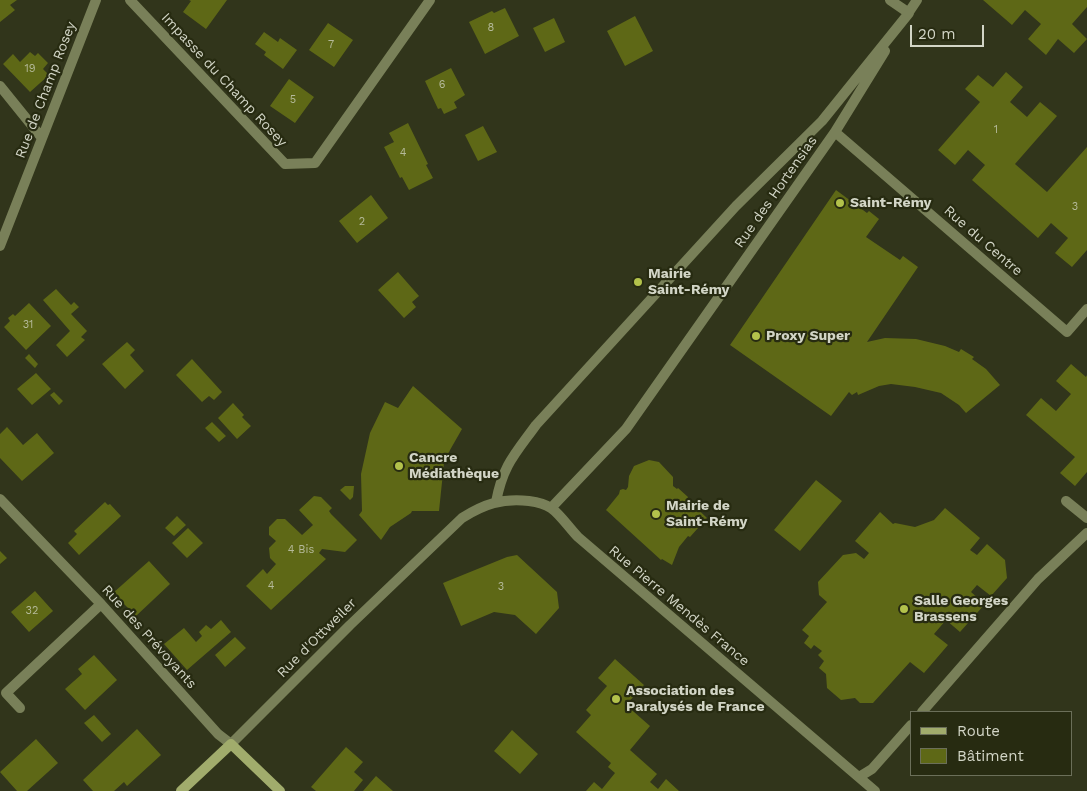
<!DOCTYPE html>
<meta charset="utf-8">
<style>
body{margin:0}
#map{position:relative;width:1087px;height:791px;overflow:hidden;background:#31351b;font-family:"Work Sans",sans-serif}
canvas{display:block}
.legend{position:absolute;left:910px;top:711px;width:162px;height:65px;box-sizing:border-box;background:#272b11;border:1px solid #6b6f59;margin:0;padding:6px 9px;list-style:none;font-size:15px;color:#d2d5c6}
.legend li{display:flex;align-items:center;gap:10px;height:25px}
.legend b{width:25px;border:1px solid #6b6f59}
.scale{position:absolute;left:910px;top:25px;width:74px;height:22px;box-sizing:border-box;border:2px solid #d2d5c6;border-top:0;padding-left:6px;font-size:15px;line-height:18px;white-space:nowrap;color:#d2d5c6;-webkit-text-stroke:4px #272b11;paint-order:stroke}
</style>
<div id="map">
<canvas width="1087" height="791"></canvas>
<ul class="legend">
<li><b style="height:6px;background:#a1ac6c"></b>Route</li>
<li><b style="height:14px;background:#5e6816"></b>Bâtiment</li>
</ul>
<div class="scale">20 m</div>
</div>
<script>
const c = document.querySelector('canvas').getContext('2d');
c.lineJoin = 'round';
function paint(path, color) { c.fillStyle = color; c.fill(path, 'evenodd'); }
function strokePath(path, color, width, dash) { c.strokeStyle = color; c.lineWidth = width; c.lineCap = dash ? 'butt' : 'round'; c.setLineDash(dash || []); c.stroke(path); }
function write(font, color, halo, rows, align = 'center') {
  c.font = font + ' "Work Sans",sans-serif'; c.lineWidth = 4.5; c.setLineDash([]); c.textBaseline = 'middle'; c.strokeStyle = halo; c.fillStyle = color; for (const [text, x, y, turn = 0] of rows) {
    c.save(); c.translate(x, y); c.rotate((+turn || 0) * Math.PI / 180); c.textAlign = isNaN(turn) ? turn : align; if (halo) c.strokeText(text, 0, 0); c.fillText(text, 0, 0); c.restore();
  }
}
paint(new Path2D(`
 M0,0H17L10,5L15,10L0,22Z
 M189,0H227L206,29L183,12L191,1Z
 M983,0H1087V7L1072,24L1087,39L1074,53L1058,39L1046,55L1028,39L1041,24L1025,10L1012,25Z
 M505,8L519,36L485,54L469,22L492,11L494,13Z
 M635,16L653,51L625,66L607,31Z
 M554,18L565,42L545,52L533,28Z
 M328,23L353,40L334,67L309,50Z
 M264,32L278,42L280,38L297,50L283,69L264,55L266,52L255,44Z
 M30,52L35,56L38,53L48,63L43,69L49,75L30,92L3,64L13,54L20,62Z
 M451,68L465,95L454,102L457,108L444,114L441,108L438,109L425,81Z
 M1006,72L1023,87L1010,102L1027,117L1040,102L1057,116L1015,164L1047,192L1087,147V250L1072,267L1055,253L1068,238L1051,223L1038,238L972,180L985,165L968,150L955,165L938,150L980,102L965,89L978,75L993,87Z
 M289,79L314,97L295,123L270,106Z
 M408,123L428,164L426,165L433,178L409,190L402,177L400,178L384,147L394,142L389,133Z
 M483,126L497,152L478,161L465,135Z
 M836,190L867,213L869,211L879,219L866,237L900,260L903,256L918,267L867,342L885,338L916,339L945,346L959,352L961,349L974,357L972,359L986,369L1000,385L966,413L959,405L941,393L915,387L891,384L879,386L858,395L857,392L852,395L849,392L831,416L730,345Z
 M371,195L388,218L357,243L339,221Z
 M398,272L419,296L412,302L416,307L404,318L378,290Z
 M56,289L71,305L74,302L79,307L71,314L87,331L81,337L85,340L67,357L56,345L70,331L43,300Z
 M29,303L51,326L26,350L4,327L10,321L8,318L13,314L15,316Z
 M127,342L135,350L130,355L144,371L125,389L102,364Z
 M29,354L38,364L35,368L25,358Z
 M192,359L222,392L214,400L209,396L202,402L176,375Z
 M1071,364L1086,377L1087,375V472L1075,486L1060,473L1075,457L1026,415L1041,398L1056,411L1071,394L1056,381Z
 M36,373L51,389L32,405L17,389Z
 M413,386L462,429L450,450L444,463L439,511H412L411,513L390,527L381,540L359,515L362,511L361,474L370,433L385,402L398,408Z
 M54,392L63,401L59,405L50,395Z
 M233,403L244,415L242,417L251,426L237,439L218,418Z
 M212,422L226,436L219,442L205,428Z
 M7,427L23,445L37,433L54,453L22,481L0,458V434Z
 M649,460L659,462L673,477V486L677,489L678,488L688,497L687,499L707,518L690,537L688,536L679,547L672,565L662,559L661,560L606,510L619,494L620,490L623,489L626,490L628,487L629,476L634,466Z
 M816,480L842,501L800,551L774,530Z
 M345,486H354L353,497L350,500L340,490Z
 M314,496L321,497L332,508L329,511L331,514L357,540L345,552L322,549L319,553L326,559L271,610L246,586L263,569L267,574L276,564L270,558L269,548L276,541L269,535V527L277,519H285L302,535L313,525L299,510Z
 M105,502L108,505L110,504L121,516L79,555L68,543L77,534L74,531Z
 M945,508L980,538L970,550L977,555L987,544L1005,560L1007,578L991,596L977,585L971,592L985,604L960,632L946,620L934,634L948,645L924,673L910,662L873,703H860L855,698L841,700L827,688L826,674L819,668L824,661L818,655L822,651L814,645L811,649L804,643L809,636L802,630L827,602L819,595L818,582L843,555L856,553L864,559L869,553L855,541L880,512L893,524L895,523L915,527L934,520Z
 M177,516L186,525L174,536L165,528Z
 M188,528L203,543L187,558L172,543Z
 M0,551L7,558L0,564Z
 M517,555L557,592L559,608L536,634L515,615L494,612L461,626L443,583L507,557Z
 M149,561L170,584L136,616L113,593Z
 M35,591L53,611L29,632L11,612Z
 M221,620L231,632L187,670L164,644L184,628L196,642L202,636L199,632L206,625L211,629Z
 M235,637L246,648L225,667L215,655Z
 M94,655L117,680L85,710L65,689L82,674L78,669Z
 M615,659L644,685L626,705L650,726L630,750L657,774L650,782L658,789L666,779L679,791H586L594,782L602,789L615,773L608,767L611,763L576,732L591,715L586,710L607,686L598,678Z
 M94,715L111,734L102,742L84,723Z
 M137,729L161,755L127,786L124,782L114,791H93L83,780Z
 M512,730L538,754L520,774L494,751Z
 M36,739L58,763L27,791H17L0,772Z
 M346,747L363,762L354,772L363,780L354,791H316L311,787Z
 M376,776L393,791H363Z`), '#5e6816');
strokePath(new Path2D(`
 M130,0L285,164L315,163L430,0
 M890,0L909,13
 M905,18L917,0
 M0,86L42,138
 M835,132L1067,332L1087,309
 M0,246L96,0
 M0,499L101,604L218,734L231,744L350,625L462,518C484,504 502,498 529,501C536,502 545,504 551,508C560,514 570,529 578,537L875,791
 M1066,501L1087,518
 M496,502C503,465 515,454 536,425L736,206L822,121L909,13
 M551,508L626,429L835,132L885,51
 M20,708L6,693L101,604
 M922,712L1038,579L1087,533
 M859,777L872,769L911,725`), '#798059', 10);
strokePath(new Path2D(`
 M181,791L231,744L280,791`), '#a1ac6c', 10);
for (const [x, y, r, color] of [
 [840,203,5,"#b3c24b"],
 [638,282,5,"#b3c24b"],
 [756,336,5,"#b3c24b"],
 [399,466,5,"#b3c24b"],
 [656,514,5,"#b3c24b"],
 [904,609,5,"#b3c24b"],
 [616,699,5,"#b3c24b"]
]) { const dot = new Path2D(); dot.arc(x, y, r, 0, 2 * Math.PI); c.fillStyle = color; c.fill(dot); strokePath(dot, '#272b11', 2); }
write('11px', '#b5ba9a', null, [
 ["8",491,28],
 ["7",331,45],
 ["19",30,69],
 ["6",442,85],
 ["5",293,100],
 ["1",996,130],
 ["4",403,153],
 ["3",1075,207],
 ["2",362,222],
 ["31",28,325],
 ["4 Bis",301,550],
 ["4",271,586],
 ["3",501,587],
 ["32",32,611]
]);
write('14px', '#d2d5c6', '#272b11', [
 ["Impasse du Champ Rosey",224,80,47],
 ["Rue de Champ Rosey",46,90,-69],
 ["Rue des Hortensias",776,192,-55],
 ["Rue du Centre",983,241,41],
 ["Rue Pierre Mendès France",679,606,40],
 ["Rue des Prévoyants",149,637,48],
 ["Rue d'Ottweiler",317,638,-45]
]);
write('bold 14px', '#d2d5c6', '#272b11', [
 ["Saint-Rémy",850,203],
 ["Mairie",648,274],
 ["Saint-Rémy",648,290],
 ["Proxy Super",766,336],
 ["Cancre",409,458],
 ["Médiathèque",409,474],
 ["Mairie de",666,506],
 ["Saint-Rémy",666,522],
 ["Salle Georges",914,601],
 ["Brassens",914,617],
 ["Association des",626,691],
 ["Paralysés de France",626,707]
], 'left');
</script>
